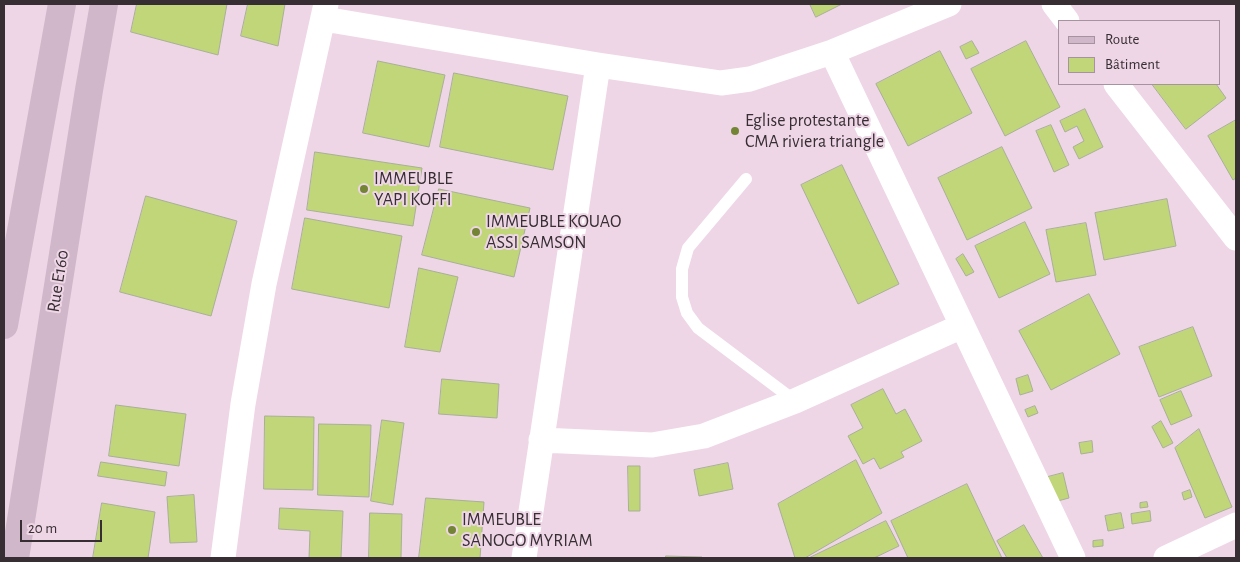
<!DOCTYPE html>
<meta charset="utf-8">
<style>
body{margin:0}
#map{position:relative;width:1240px;height:562px;overflow:hidden;background:#eed6e6;font-family:"Alegreya Sans",sans-serif}
canvas{display:block}
.frame{position:absolute;inset:0;border:5px solid #372e34;pointer-events:none}
.legend{position:absolute;left:1058px;top:20px;width:162px;height:65px;box-sizing:border-box;background:#eed6e6;border:1px solid #a5939f;margin:0;padding:6px 9px;list-style:none;font-size:15px;color:#372e34}
.legend li{display:flex;align-items:center;gap:10px;height:25px}
.legend b{width:25px;border:1px solid #a5939f}
.scale{position:absolute;left:20px;top:520px;width:82px;height:22px;box-sizing:border-box;border:2px solid #372e34;border-top:0;padding-left:6px;font-size:15px;line-height:18px;white-space:nowrap;color:#372e34;-webkit-text-stroke:4px #eed6e6;paint-order:stroke}
</style>
<div id="map">
<canvas width="1240" height="562"></canvas>
<div class="frame"></div>
<ul class="legend">
<li><b style="height:6px;background:#d0b7c9"></b>Route</li>
<li><b style="height:14px;background:#c0d678"></b>Bâtiment</li>
</ul>
<div class="scale">20 m</div>
</div>
<script>
const c = document.querySelector('canvas').getContext('2d');
c.lineJoin = 'round';
function paint(path, color) { c.fillStyle = color; c.fill(path, 'evenodd'); }
function strokePath(path, color, width, dash) { c.strokeStyle = color; c.lineWidth = width; c.lineCap = dash ? 'butt' : 'round'; c.setLineDash(dash || []); c.stroke(path); }
function write(font, color, halo, rows, align = 'center') {
  c.font = font + ' "Alegreya Sans",sans-serif'; c.lineWidth = 4; c.setLineDash([]); c.textBaseline = 'middle'; c.strokeStyle = halo; c.fillStyle = color; for (const [text, x, y, turn = 0] of rows) {
    c.save(); c.translate(x, y); c.rotate((+turn || 0) * Math.PI / 180); c.textAlign = isNaN(turn) ? turn : align; if (halo) c.strokeText(text, 0, 0); c.fillText(text, 0, 0); c.restore();
  }
}
const building = new Path2D(`
 M137,4H227L218,55L131,32Z
 M248,4H285L278,46L241,36Z
 M810,4H842L816,17Z
 M972,41L979,53L966,59L960,47Z
 M1026,41L1060,107L1005,136L971,69Z
 M940,51L972,113L908,146L876,84Z
 M378,61L445,75L429,147L363,133Z
 M454,73L568,96L553,170L440,147Z
 M1152,84H1216L1226,98L1186,129Z
 M1085,109L1103,147L1079,159L1073,147L1084,141L1077,126L1065,132L1060,121Z
 M1236,120V178L1233,180L1208,136Z
 M1051,125L1069,165L1054,172L1036,131Z
 M1002,147L1032,208L967,240L938,178Z
 M315,152L422,168L413,226L307,210Z
 M842,165L899,284L858,304L801,185Z
 M439,189L530,208L514,277L422,255Z
 M146,196L237,221L211,316L120,292Z
 M1167,199L1176,246L1104,260L1095,213Z
 M305,218L402,236L389,308L292,289Z
 M1025,222L1050,274L999,298L975,246Z
 M1086,223L1096,275L1056,282L1046,230Z
 M963,254L974,272L966,276L956,259Z
 M419,268L458,277L440,352L405,347Z
 M1089,294L1120,354L1051,390L1019,331Z
 M1193,327L1212,376L1159,397L1139,347Z
 M1028,375L1033,391L1020,395L1016,379Z
 M442,379L499,384L497,418L439,414Z
 M883,389L896,414L905,409L922,441L901,452L904,457L880,469L874,458L863,464L848,436L863,428L851,405Z
 M1181,391L1192,416L1171,425L1160,400Z
 M116,405L186,414L179,466L109,456Z
 M1035,406L1038,413L1028,417L1025,410Z
 M265,416L314,417L313,490L264,489Z
 M382,420L404,423L393,505L371,501Z
 M1161,421L1173,443L1163,448L1152,427Z
 M319,424L371,425L369,497L318,495Z
 M1199,429L1232,507L1205,518L1175,448Z
 M1092,441L1093,452L1081,454L1079,443Z
 M856,460L882,513L805,558H795L778,504Z
 M101,462L167,472L165,486L98,476Z
 M728,463L733,489L699,496L694,470Z
 M628,466H640V511H629Z
 M1063,473L1069,498L1050,503L1044,478Z
 M967,484L1002,558H908L891,521Z
 M1190,490L1192,497L1184,500L1182,493Z
 M194,495L197,542L170,543L167,497Z
 M426,498L484,502L480,558H419Z
 M1147,502L1148,507L1140,508V503Z
 M102,503L155,512L148,558H93Z
 M280,508L343,511L341,558H309L310,531L279,529Z
 M1150,511L1151,521L1132,524L1131,514Z
 M370,513L402,514L401,558H369Z
 M1121,513L1124,528L1108,531L1105,516Z
 M886,521L899,546L874,558H809Z
 M1024,525L1043,558H1007L997,541Z
 M1103,540V546L1093,547V541Z
 M666,556L702,557V558H666Z`);
paint(building, '#c0d678');
strokePath(building, '#a8af98', 1);
strokePath(new Path2D(`
 M746,179L688,248L682,269V297L687,313L698,328L795,401`), '#fff', 12);
strokePath(new Path2D(`
 M1054,4L1067,21
 M324,19L598,65L721,83L750,79L832,52L949,4
 M832,52L1073,558
 M1116,84L1236,238
 M541,440L652,445L704,436L795,401L962,326
 M223,558L243,404L264,284L326,4
 M524,558L598,65
 M1166,558L1236,525`), '#fff', 25);
strokePath(new Path2D(`
 M4,325L62,4
 M15,558L89,90L104,4`), '#d0b7c9', 28);
for (const [x, y, r, color] of [
 [735,131,5,"#738434"],
 [364,189,5,"#738434"],
 [476,232,5,"#738434"],
 [452,530,5,"#738434"]
]) { const dot = new Path2D(); dot.arc(x, y, r, 0, 2 * Math.PI); c.fillStyle = color; c.fill(dot); strokePath(dot, '#eed6e6', 2); }
write('18px', '#372e34', '#eed6e6', [
 ["Eglise protestante",745,121],
 ["CMA riviera triangle",745,142],
 ["IMMEUBLE",374,179],
 ["YAPI KOFFI",374,200],
 ["IMMEUBLE KOUAO",486,222],
 ["ASSI SAMSON",486,243],
 ["IMMEUBLE",462,520],
 ["SANOGO MYRIAM",462,541]
], 'left');
write('18px', '#372e34', '#eed6e6', [
 ["Rue E160",58,281,-81]
]);
</script>
